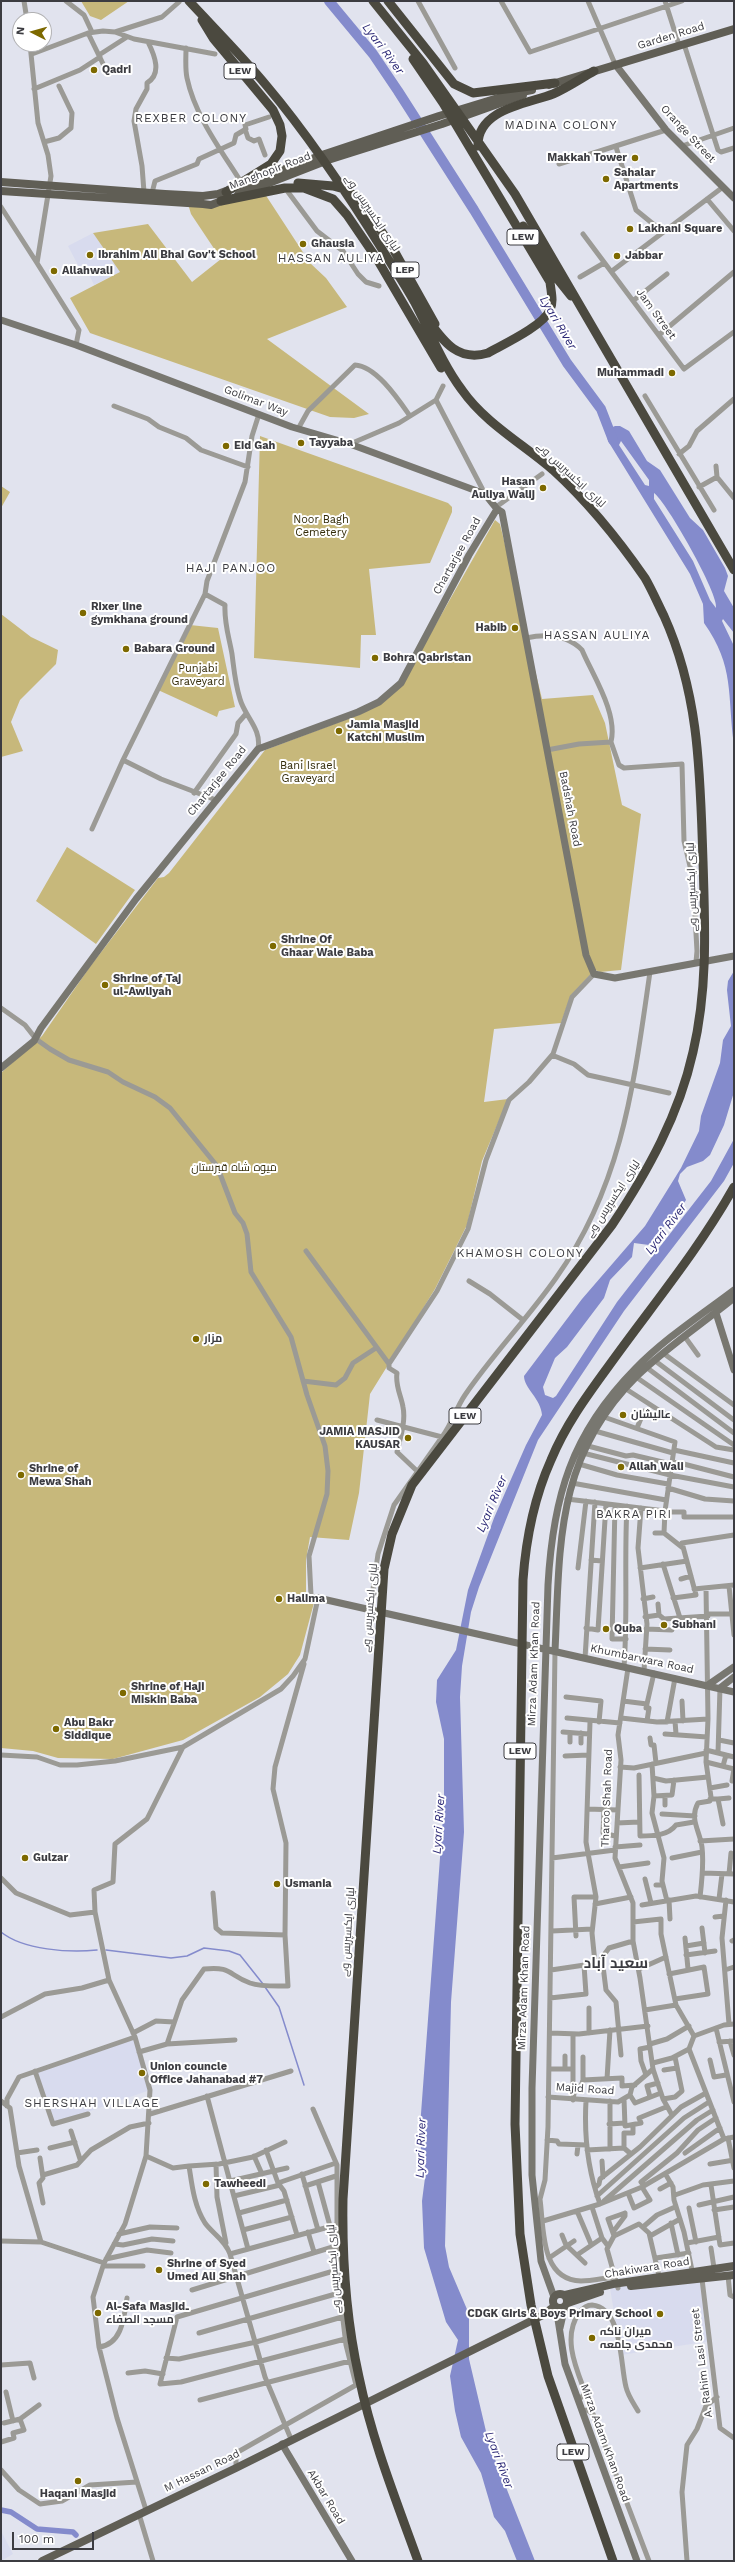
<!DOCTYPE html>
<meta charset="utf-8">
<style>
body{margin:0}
#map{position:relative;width:735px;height:2562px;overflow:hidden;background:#e1e3ee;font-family:"Work Sans",sans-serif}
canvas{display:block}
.frame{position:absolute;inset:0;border:2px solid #3c3c41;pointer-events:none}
.north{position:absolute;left:12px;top:12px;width:40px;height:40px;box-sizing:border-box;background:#fff;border:1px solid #b1b1b3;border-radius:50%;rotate:276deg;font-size:11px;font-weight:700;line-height:16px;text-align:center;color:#3c3c41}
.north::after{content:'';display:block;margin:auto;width:14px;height:18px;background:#7d6900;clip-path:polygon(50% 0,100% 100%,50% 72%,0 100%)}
.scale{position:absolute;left:12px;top:2532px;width:82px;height:18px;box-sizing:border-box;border:2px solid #3c3c41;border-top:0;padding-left:5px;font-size:12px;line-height:14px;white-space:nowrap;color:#3c3c41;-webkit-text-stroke:3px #fff;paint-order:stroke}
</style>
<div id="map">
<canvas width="735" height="2562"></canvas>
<div class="frame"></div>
<div class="north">N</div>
<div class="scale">100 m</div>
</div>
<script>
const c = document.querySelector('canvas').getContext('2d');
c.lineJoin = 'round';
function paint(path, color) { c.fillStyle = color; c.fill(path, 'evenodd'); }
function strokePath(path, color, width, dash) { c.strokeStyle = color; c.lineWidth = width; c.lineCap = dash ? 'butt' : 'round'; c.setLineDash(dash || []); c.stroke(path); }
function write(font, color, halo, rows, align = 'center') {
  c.font = font + ' "Work Sans",Cairo,sans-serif'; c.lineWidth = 4; c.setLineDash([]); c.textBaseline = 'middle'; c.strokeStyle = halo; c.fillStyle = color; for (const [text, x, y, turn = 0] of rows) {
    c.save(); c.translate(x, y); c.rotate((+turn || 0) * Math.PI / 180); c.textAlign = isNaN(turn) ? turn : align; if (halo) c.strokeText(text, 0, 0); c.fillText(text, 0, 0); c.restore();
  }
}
paint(new Path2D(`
 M93,233L120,272L94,285L84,264L79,267L68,246Z
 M135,2037L150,2090L53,2124L35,2071Z
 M702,2275L710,2341L621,2355L610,2288Z
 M1,2531L13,2554L1,2561Z`), '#d8dbee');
paint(new Path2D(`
 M81,1H129L101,20L90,16Z
 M263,191L310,263L326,278L347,307L267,339L369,414L354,418L330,417L90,333L70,298L120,272L93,233L148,224L192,282L221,259L191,214L188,204L211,205Z
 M260,436L448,503L452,507V512L430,563L369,569L376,635H361L360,668L254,658Z
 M1,486L10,492L1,508Z
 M495,520L500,524L542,699L593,695L605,723L622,805L641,814L621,970L600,972L595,970L571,995L561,1023L494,1029L484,1102L508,1099L482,1161L467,1225L435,1289L370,1394L359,1493L349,1540L310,1537L306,1560V1596L315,1599L300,1655L288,1674L260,1697L183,1740L113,1759L58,1758L33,1751L1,1748V1073L42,1036L89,968L158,878L164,877L169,873L265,750L361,714L402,684Z
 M1,614L31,637L58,650L56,664L20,700L11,722L23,751L1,757Z
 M190,625L218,628L235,707L219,711L217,717L158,690Z
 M67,847L135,890L96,944L36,901Z`), '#c7b87b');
paint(new Path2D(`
 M615,426H620L629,431L647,461L660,470L690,518L703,530L725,568L728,576L724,591L734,608V633L723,619L722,621L734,646V745C727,694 735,667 704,623L703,604L690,574L608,441L606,430ZM621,441L649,480V486L645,485L619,445ZM654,493C666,501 720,596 716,608L710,600L693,561L654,499Z
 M734,971V1092L724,1125L710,1155L703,1161L687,1167L680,1174L678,1181L686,1200L673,1220L665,1225L649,1245L634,1243L632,1257L610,1280L604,1298L567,1347L555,1358L543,1387L545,1395L553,1398L556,1396L617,1302L711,1181L734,1139V1163L724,1181L624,1311L538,1440L479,1587L471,1612L462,1666L460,1697L464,1832L451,2002L445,2246L449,2267L469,2314V2359L489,2444L535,2561H517L505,2531L494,2517L481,2473L461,2437L455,2411L450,2376L458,2340L446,2322L424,2248L422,2201L426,2170L421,2150L420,2127L444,1804V1739L436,1702L437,1680L456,1650L468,1590L494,1518L526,1445L542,1415C541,1399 524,1388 524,1376L582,1299L645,1226L681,1168L699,1131L701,1116L720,1063L723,1040L731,1026L727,990L728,981Z`), '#848bcc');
strokePath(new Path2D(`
 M1,1932C23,1950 70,1953 97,1950
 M106,1950L171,1958L187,1956L204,1948L229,1951L240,1955L263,1984
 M265,1987L279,2007L304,2085`), '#848bcc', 1.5);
strokePath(new Path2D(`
 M1,2510L11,2512L37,2529L73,2532L76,2535`), '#848bcc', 5.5);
strokePath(new Path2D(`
 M329,1L373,54L398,91L474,210L567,363L601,409L613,440`), '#848bcc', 10);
strokePath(new Path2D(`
 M24,1L27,20
 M66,1L84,15L92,32
 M418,1L455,68
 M501,1L530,52L682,1
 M588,1L615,64
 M665,1L679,45
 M115,32L162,17L179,2
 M88,33L107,72
 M30,44L38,123L48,155L51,176L37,263L79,330L76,345
 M684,44L718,150L721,152L734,148
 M186,48C186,58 185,69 187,78C195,116 221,150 241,182
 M32,54L88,33L103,31L115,32L134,39L215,54
 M99,55L127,37
 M34,89L80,70L100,57
 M245,129L248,138L254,141L259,139L265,155
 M44,142L59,138L71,128L72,113L59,86
 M682,146L734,128
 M616,147L636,210L663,232
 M559,164L666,130
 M285,188L317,231L343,251L358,274L366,282L379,286
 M144,192L142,166L134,121L136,109L147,89V83C162,74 155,56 148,42
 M152,193L155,181L197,164L199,159L234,143L236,135L246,129L245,125L269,117
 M707,199L734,231
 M1,207L37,263
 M583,234L684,369L734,332
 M612,271L723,187
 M580,277L604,263
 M634,300L667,274
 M659,335L734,272
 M645,396L714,510
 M436,400L485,494
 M114,406L148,419L159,427L186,438L201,450L248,467
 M298,429L308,411L355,365C376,366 398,399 410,416
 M350,444L399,423L436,400L443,386
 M679,454L689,446L697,431L734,399
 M716,466L717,477L734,498
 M699,487L717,477
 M496,507L542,474
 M205,594L225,605C224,623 229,637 232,654C234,669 235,683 240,699C245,717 262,729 258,749
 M526,638C545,634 567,635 582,650C593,676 618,713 611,742
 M547,750L579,744L611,742L619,765L624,768L682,764L684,841L693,879L697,951L696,962
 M123,760L161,779L216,800
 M194,793L236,734L238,723L245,715
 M92,829L123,760L205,594L207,581L245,482L252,436L259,414
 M1,1008L25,1025L36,1039L50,1049L69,1060L108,1072L123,1082L155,1097L170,1108L217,1166L235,1213L243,1223L247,1234L251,1272L291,1337L307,1395L325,1446L328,1471L327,1494L309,1556L311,1595L318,1598L305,1659L293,1676L281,1689L183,1747L147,1819L115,1844L113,1882L94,1890L95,1912L109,1980L135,2037L150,2090L146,2156L125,2224L104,2263L93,2297L99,2347L117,2418L146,2510
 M552,1055L574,1064L588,1075L669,1093
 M306,1251L389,1364V1368L397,1373C395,1386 401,1395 403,1407C406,1422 400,1438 397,1452L416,1470
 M469,1281L490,1294L523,1320
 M685,1337L698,1355
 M663,1353L734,1405
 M654,1360L734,1420
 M389,1364L437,1291L468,1229L486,1160L509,1100L529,1082L553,1054L572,997L594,974
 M646,1367L734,1433
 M636,1377L734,1445
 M303,1381L336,1385L345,1378L353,1363L376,1348
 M626,1389L716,1447L734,1450
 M604,1417L675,1442L665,1511L664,1533L683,1548
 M377,1420L442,1437C452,1424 456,1408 465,1395C493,1354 528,1318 556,1278C623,1184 634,1082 650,972
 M637,1428L644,1411
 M595,1431L673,1453
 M588,1446L626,1456L633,1455L671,1464
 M674,1450L734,1463
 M583,1453L670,1475L734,1487
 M672,1461L734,1477
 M579,1464L617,1475L668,1484
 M572,1483L666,1500
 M668,1488L705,1499L734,1501
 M567,1499L665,1511
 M615,1505L612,1639H626
 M641,1508L638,1548L647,1624L644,1671
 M665,1512H684V1517H734
 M655,1533H664
 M591,1560L602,1561
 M663,1564L680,1618
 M578,1568L586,1501
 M640,1568L687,1561
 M681,1579L691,1576
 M729,1586L734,1635
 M694,1589L734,1585
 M673,1598L696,1595L682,1543L734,1535
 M643,1599L653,1597
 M658,1604L659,1615
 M370,1610L378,1554L394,1505L442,1437
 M708,1614H731
 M645,1617L659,1615L664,1619L708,1616
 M586,1628L598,1630L606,1504
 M646,1629L672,1630
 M645,1649L670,1650
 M585,1658L595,1502
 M624,1667C628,1613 624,1560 627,1506
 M628,1668L618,1735L621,1760L615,1858L633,1903V1941L640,1978L653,2069L663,2099L672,2115
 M566,1697L601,1701L599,1722
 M623,1701L647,1704
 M682,1701L683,1721
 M567,1718L620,1723
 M621,1718L657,1722L708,1719
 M647,1721L649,1708H646L654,1673
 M675,1721L676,1734
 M590,1722L586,1842L596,1897L592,1933L595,1963
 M667,1722L675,1678
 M563,1732L589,1734
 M665,1734L707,1737
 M650,1738L651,1745H654L656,1763
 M719,1740L734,1743
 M570,1742V1733
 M581,1743V1733
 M706,1750L734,1757
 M718,1753L720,1688
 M1,1755L37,1757L60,1765H77L115,1761L183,1747
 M565,1756L588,1755
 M706,1762L734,1769
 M652,1764L654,1796L652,1813L664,1858L662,1881L667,1901
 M723,1766L726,1755
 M620,1767L634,1768L706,1753
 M734,1769L732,1781H734
 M639,1775L640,1836C652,1836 668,1836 676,1825L694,1822
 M653,1778L666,1781L708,1777
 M710,1788L727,1785
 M654,1796L672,1795L674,1780
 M665,1796V1805
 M710,1799H718L723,1824
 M718,1799L729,1798
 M587,1809L618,1810
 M604,1809L603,1833L615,1836
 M662,1814L695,1816
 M617,1823L639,1822
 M700,1841L734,1839
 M615,1847L640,1845
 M552,1858L615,1850
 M672,1858L702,1852
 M619,1867L648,1863
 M703,1873L734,1874
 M729,1874L731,1853
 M1,1878L16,1893L70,1915L95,1912
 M645,1879L651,1903
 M656,1885H663
 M213,1893L216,1928L222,1933L285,1935
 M700,1897C702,1880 704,1864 702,1847C700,1831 689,1819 698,1803L710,1801L711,1797L706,1762L708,1719L706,1588
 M719,1899L722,1874
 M669,1900L670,1919
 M726,1900L722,1938L729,2024
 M595,1904L631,1897
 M642,1905L696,1896L734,1902
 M715,1917L724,1916
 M633,1922L661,1919V1934L676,2005
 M702,1928L705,1953
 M552,1931L592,1929
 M576,1936L574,1897H596
 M685,1938L688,1969
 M732,1941L734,1940
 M686,1946L704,1943
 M686,1955L715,1951
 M602,1958L606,1990L616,2002L621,2055
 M639,1969L666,1957
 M551,1970L598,1963L609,1948L633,1941
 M725,1970L734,1967
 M669,1974L704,1967L708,1994L675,1999
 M550,1998L586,1994L584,1965
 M589,2008V2033
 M645,2010L676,2005L694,2036
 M1,2017L45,1994L82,1988L109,1980
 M716,2028L734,2102
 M133,2033L156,2021L174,2022
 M550,2033L579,2034L648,2026
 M730,2041L734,2055
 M719,2042L734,2041
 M167,2044L182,2000L204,1969C232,1966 228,1975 250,1983C262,1987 276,1986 288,1986L285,1935L286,1843L273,1789L275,1767L304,1664
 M650,2044L667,2039L689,2026
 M689,2049L724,2139
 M139,2052L167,2044L235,2040
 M710,2060L714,2077L726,2075
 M653,2063L672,2058L689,2049L694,2036L724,2025L734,2024
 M550,2069H573
 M565,2069V2056
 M664,2070L677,2068
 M35,2071L53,2124L88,2114
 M646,2075L641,2061L640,2049L650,2047
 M607,2079L610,2030
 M583,2080V2057
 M575,2087L581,2086L583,2080L622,2078V2086L635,2085
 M630,2095L635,2103L661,2093
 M207,2096L248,2249
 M548,2097L618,2102L630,2095L632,2087L653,2069
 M650,2097L647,2086L658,2083
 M624,2099L625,2126L641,2123L639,2118L666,2107
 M663,2099L675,2097L682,2091L675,2057
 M573,2100L575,2087L573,2086V2034
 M1,2101L10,2108L19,2166L41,2242L104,2263
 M586,2101C584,2136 588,2171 600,2204
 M610,2101V2149
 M7,2106V2099L19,2077L135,2037
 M150,2114L291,2071
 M609,2124L625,2123
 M71,2131L80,2159
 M728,2138L734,2168
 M547,2140L557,2141L559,2144L587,2145
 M50,2148L75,2142
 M624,2148V2133H633V2125
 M266,2150L278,2183L284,2191L297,2235
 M587,2150L624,2148L631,2154
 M17,2153L37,2150
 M685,2153L720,2128
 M577,2154L578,2145
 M146,2156L173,2168L189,2166C192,2185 194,2206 205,2223C213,2234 225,2240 230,2254L265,2377L291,2439
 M254,2156L262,2174
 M40,2158L43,2178L39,2183L43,2203
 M602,2161L603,2177
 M216,2164L217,2197L226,2243
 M710,2164L734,2160
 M189,2166L219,2164L253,2157L285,2142
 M302,2174L318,2230
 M43,2175L77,2165L91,2150L130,2127L149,2123
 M666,2175L673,2187L674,2200L684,2232L693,2275
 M230,2181L287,2168
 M318,2182L330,2226
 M278,2183L336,2163
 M711,2185L720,2245L734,2243
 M305,2186L336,2176
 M644,2186L641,2182L677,2153L698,2130L716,2118
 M595,2188L599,2184L600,2179L640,2147L681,2107L706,2093
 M660,2189L671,2183
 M628,2193L634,2208L650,2200L642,2187
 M675,2195L703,2185L734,2181
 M234,2196L280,2185
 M597,2196L684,2118L709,2102
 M540,2199C544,2228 540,2280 581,2281C592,2281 604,2278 615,2277
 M604,2201L697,2120L713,2110
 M535,2204L540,2199L545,2180L548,2127L555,1651
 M699,2205L734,2197
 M592,2207L602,2238L608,2246
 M689,2208L696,2242
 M714,2210L734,2207
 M577,2211L591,2244
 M239,2213L287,2200
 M543,2221L600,2204L642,2187L724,2139L734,2137
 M671,2223L678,2255
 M643,2227L657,2215L675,2207
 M243,2230L292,2217
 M308,2232L314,2252
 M613,2232L625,2216V2213
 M119,2234L150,2227L177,2228
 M562,2235L566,2245L585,2263
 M614,2236L639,2224L649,2233L660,2280
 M650,2236L680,2219
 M1,2241L41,2242
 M687,2243L719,2237
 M114,2244L123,2245L152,2239L173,2241
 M711,2248L714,2268
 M230,2254L336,2225
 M577,2255L602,2238
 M549,2258L574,2241
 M656,2258L689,2253
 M106,2259L147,2250L171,2253
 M103,2266H143
 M337,2270L177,2317L160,2384L181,2382L345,2339
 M728,2276L730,2295L734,2297
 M702,2279L720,2428L734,2438
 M618,2288L607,2249L614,2236L608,2219L625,2213
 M192,2290L336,2246
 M199,2333L339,2293
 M99,2347C122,2344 124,2318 127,2298
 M166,2358L179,2359L256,2342L342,2317
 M1,2365L30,2363L34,2378
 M128,2373L145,2371L163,2374
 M6,2392L13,2421
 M578,2398L582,2397L585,2392C576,2368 562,2337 579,2313C582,2309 586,2305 592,2305C623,2308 620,2365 626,2387C628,2396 634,2404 638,2411
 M200,2400L350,2361
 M582,2411L587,2410L593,2414L649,2561
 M4,2423L20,2419L39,2405
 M1,2442L14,2438L13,2433L24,2430L20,2419
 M236,2468V2453L356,2385L346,2345L337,2270V2165L313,2109
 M1,2470L19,2490L40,2504L62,2501L90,2485L137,2482
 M139,2514L153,2561
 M687,2561L682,2492L687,2445L697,2429L706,2406L717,2397`), '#9b9a95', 5);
strokePath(new Path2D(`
 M615,64L666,130L734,198
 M1,320L76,345L292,427L350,444L485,494L497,509L502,512L586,955L594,974L615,978L734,956
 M1,1068L34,1041L41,1028L136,899L258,749L358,712L379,702L401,683L469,555L497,509
 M716,1313L734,1370
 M318,1598L734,1692
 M555,1651C560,1545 555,1457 637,1376C667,1347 702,1324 734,1298
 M708,1685L734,1667
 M720,1688L734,1677
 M554,2297L541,2261L532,2175V2088L548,1585C553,1497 571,1434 635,1369C664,1339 701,1315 734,1290
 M556,2307L565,2364L637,2561
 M560,2328L565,2306
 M282,2444L352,2561`), '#787770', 7);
strokePath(new Path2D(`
 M549,85L734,29
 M1,182L165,194L203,196L218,194L325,154L439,116L511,94L532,90
 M1,191L203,204L211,205L227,199
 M238,195L328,160L442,124L523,95
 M631,2286L734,2275
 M553 2301a7 7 0 1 1 14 0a7 7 0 1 1-14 0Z
 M565,2295L613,2284L734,2266
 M568,2303L600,2292
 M42,2561L236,2468L543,2315L555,2306`), '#605e55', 8);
strokePath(new Path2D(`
 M189,1C215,29 242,56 266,85C310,137 349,196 385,254C395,270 406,286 415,303C430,332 442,363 462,390C485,423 523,444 553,470C588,502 618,539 645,578C652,590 658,604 664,616C700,696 700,775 703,861C705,926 708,988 693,1052C679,1115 648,1171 612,1225L412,1485L392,1534L384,1569L343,2199C342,2259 346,2319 359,2377C372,2440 396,2500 418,2561
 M373,1L423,63L515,194L734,570
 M388,1L454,84L473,93L555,83
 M202,20L213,38L273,110L280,125L282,136L280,151L271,164L226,192
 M413,59L443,103L550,282C551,292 554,301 550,310C543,326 504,344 488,353C458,362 444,342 428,320
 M478,146C477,109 527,104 553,94C567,88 580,79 594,71
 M298,183L333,186L344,189L359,198L392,247L435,324
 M221,201L285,188H304L333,199L347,215L377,259L441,368
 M523,226L555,276L571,296
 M613,2561L548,2376L531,2305L520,2234L515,2124L523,1580C526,1538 534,1498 551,1460C565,1426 586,1397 608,1367C651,1307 698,1251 734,1187`), '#4b493f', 9);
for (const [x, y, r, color] of [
 [94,70,4,"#7d6900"],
 [635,158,4,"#7d6900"],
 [606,179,4,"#7d6900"],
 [630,229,4,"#7d6900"],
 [303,244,4,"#7d6900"],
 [90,255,4,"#7d6900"],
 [617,256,4,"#7d6900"],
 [54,271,4,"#7d6900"],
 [672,373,4,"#7d6900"],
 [301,443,4,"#7d6900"],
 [226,446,4,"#7d6900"],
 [543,488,4,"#7d6900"],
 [83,613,4,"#7d6900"],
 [515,628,4,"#7d6900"],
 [126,649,4,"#7d6900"],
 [375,658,4,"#7d6900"],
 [339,731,4,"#7d6900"],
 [273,946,4,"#7d6900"],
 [105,985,4,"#7d6900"],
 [196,1339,4,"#7d6900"],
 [623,1415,4,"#7d6900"],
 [408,1438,4,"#7d6900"],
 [621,1467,4,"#7d6900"],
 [21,1475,4,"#7d6900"],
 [279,1599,4,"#7d6900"],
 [664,1625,4,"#7d6900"],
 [606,1629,4,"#7d6900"],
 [123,1693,4,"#7d6900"],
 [56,1729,4,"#7d6900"],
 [25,1858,4,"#7d6900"],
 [277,1884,4,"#7d6900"],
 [142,2073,4,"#7d6900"],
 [206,2184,4,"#7d6900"],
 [159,2270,4,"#7d6900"],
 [98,2313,4,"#7d6900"],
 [660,2314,4,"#7d6900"],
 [592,2338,4,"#7d6900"],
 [78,2481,4,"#7d6900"]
]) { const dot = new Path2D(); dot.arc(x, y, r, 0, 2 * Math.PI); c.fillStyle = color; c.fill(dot); strokePath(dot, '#fff', 1.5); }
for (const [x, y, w] of [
 [240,71,32],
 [523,237,32],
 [405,270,28],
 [465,1416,32],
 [520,1751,32],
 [573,2452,32]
]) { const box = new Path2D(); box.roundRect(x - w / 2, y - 8, w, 16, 3); c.fillStyle = '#fff'; c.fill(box); strokePath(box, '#3c3c41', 1); }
write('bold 10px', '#3c3c41', null, [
 ["LEW",240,71],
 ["LEW",523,237],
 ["LEP",405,270],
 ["LEW",465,1416],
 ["LEW",520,1751],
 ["LEW",573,2452]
]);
write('11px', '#3c3c41', '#fff', [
 ["Garden Road",671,36,-17],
 ["Orange Street",688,134,47],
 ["Manghopir Road",270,171,-21],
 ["لیاری ایکسپریس وے",372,213,56],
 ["Jam Street",656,314,54],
 ["Golimar Way",256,401,21],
 ["لیاری ایکسپریس وے",571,475,43],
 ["Chartarjee Road",457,556,-61],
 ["Chartarjee Road",217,781,-51],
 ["Badshah Road",570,809,79],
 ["لیاری ایکسپریس وے",692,887,-92],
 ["لیاری ایکسپریس وے",613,1199,-57],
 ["لیاری ایکسپریس وے",370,1608,-85],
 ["Khumbarwara Road",642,1659,12],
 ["Mirza Adam Khan Road",534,1664,-88],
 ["Tharoo Shah Road",607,1798,-88],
 ["لیاری ایکسپریس وے",348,1932,-86],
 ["Mirza Adam Khan Road",524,1988,-88],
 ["Majid Road",585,2089,4],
 ["Chakiwara Road",647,2268,-9],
 ["لیاری ایکسپریس وے",334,2269,-94],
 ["A. Rahim Lasi Street",702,2363,-97],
 ["Mirza Adam Khan Road",605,2443,70],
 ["M Hassan Road",202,2471,-26],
 ["Akbar Road",326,2497,59]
]);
write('bold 11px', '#3c3c41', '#fff', [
 ["Qadri",102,70],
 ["Makkah Tower",627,158,"right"],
 ["Sahalar",614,173],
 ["Apartments",614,186],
 ["Lakhani Square",638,229],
 ["Ghausia",311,244],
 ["Ibrahim Ali Bhai Gov't School",98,255],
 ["Jabbar",625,256],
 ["Allahwali",62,271],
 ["Muhammadi",664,373,"right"],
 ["Tayyaba",309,443],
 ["Eid Gah",234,446],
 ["Hasan",535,482,"right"],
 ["Auliya Walij",535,495,"right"],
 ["Rixer line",91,607],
 ["gymkhana ground",91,620],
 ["Habib",507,628,"right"],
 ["Babara Ground",134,649],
 ["Bohra Qabristan",383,658],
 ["Jamia Masjid",347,725],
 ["Katchi Muslim",347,738],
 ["Shrine Of",281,940],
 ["Ghaar Wale Baba",281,953],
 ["Shrine of Taj",113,979],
 ["ul-Awliyah",113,992],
 ["مزار",204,1339],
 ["عالیشان",631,1415],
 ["JAMIA MASJID",400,1432,"right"],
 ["KAUSAR",400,1445,"right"],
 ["Allah Wali",629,1467],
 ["Shrine of",29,1469],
 ["Mewa Shah",29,1482],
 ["Halima",287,1599],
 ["Subhani",672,1625],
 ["Quba",614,1629],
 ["Shrine of Haji",131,1687],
 ["Miskin Baba",131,1700],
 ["Abu Bakr",64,1723],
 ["Siddique",64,1736],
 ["Gulzar",33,1858],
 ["Usmania",285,1884],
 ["Union councle",150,2067],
 ["Office Jahanabad #7",150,2080],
 ["Tawheedi",214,2184],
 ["Shrine of Syed",167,2264],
 ["Umed Ali Shah",167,2277],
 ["Al-Safa Masjid۔",106,2307],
 ["مسجد الصفاء",106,2320],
 ["CDGK Girls & Boys Primary School",652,2314,"right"],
 ["میران ناکہ",600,2332],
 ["محمدی جامعہ",600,2345],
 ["Haqani Masjid",78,2494,"center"]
], 'left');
write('11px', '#332b09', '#fff', [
 ["Noor Bagh",321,520],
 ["Cemetery",321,533],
 ["Punjabi",198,669],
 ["Graveyard",198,682],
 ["Bani Israel",308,766],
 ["Graveyard",308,779],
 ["میوہ شاہ قبرستان",234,1168]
]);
write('italic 12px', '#2c2976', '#fff', [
 ["Lyari River",383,49,53],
 ["Lyari River",558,323,59],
 ["Lyari River",666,1229,-53],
 ["Lyari River",492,1504,-67],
 ["Lyari River",439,1824,-86],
 ["Lyari River",421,2148,-88],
 ["Lyari River",499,2460,69]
]);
c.letterSpacing = '1px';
write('12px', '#3c3c41', '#fff', [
 ["REXBER COLONY",191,118],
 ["MADINA COLONY",561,125],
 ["HASSAN AULIYA",331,258],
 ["HAJI PANJOO",231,568],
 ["HASSAN AULIYA",597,635],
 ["KHAMOSH COLONY",520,1253],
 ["BAKRA PIRI",634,1514],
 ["SHERSHAH VILLAGE",92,2103]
]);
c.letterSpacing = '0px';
write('bold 15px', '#3c3c41', '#fff', [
 ["سعید آباد",616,1964]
]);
</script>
